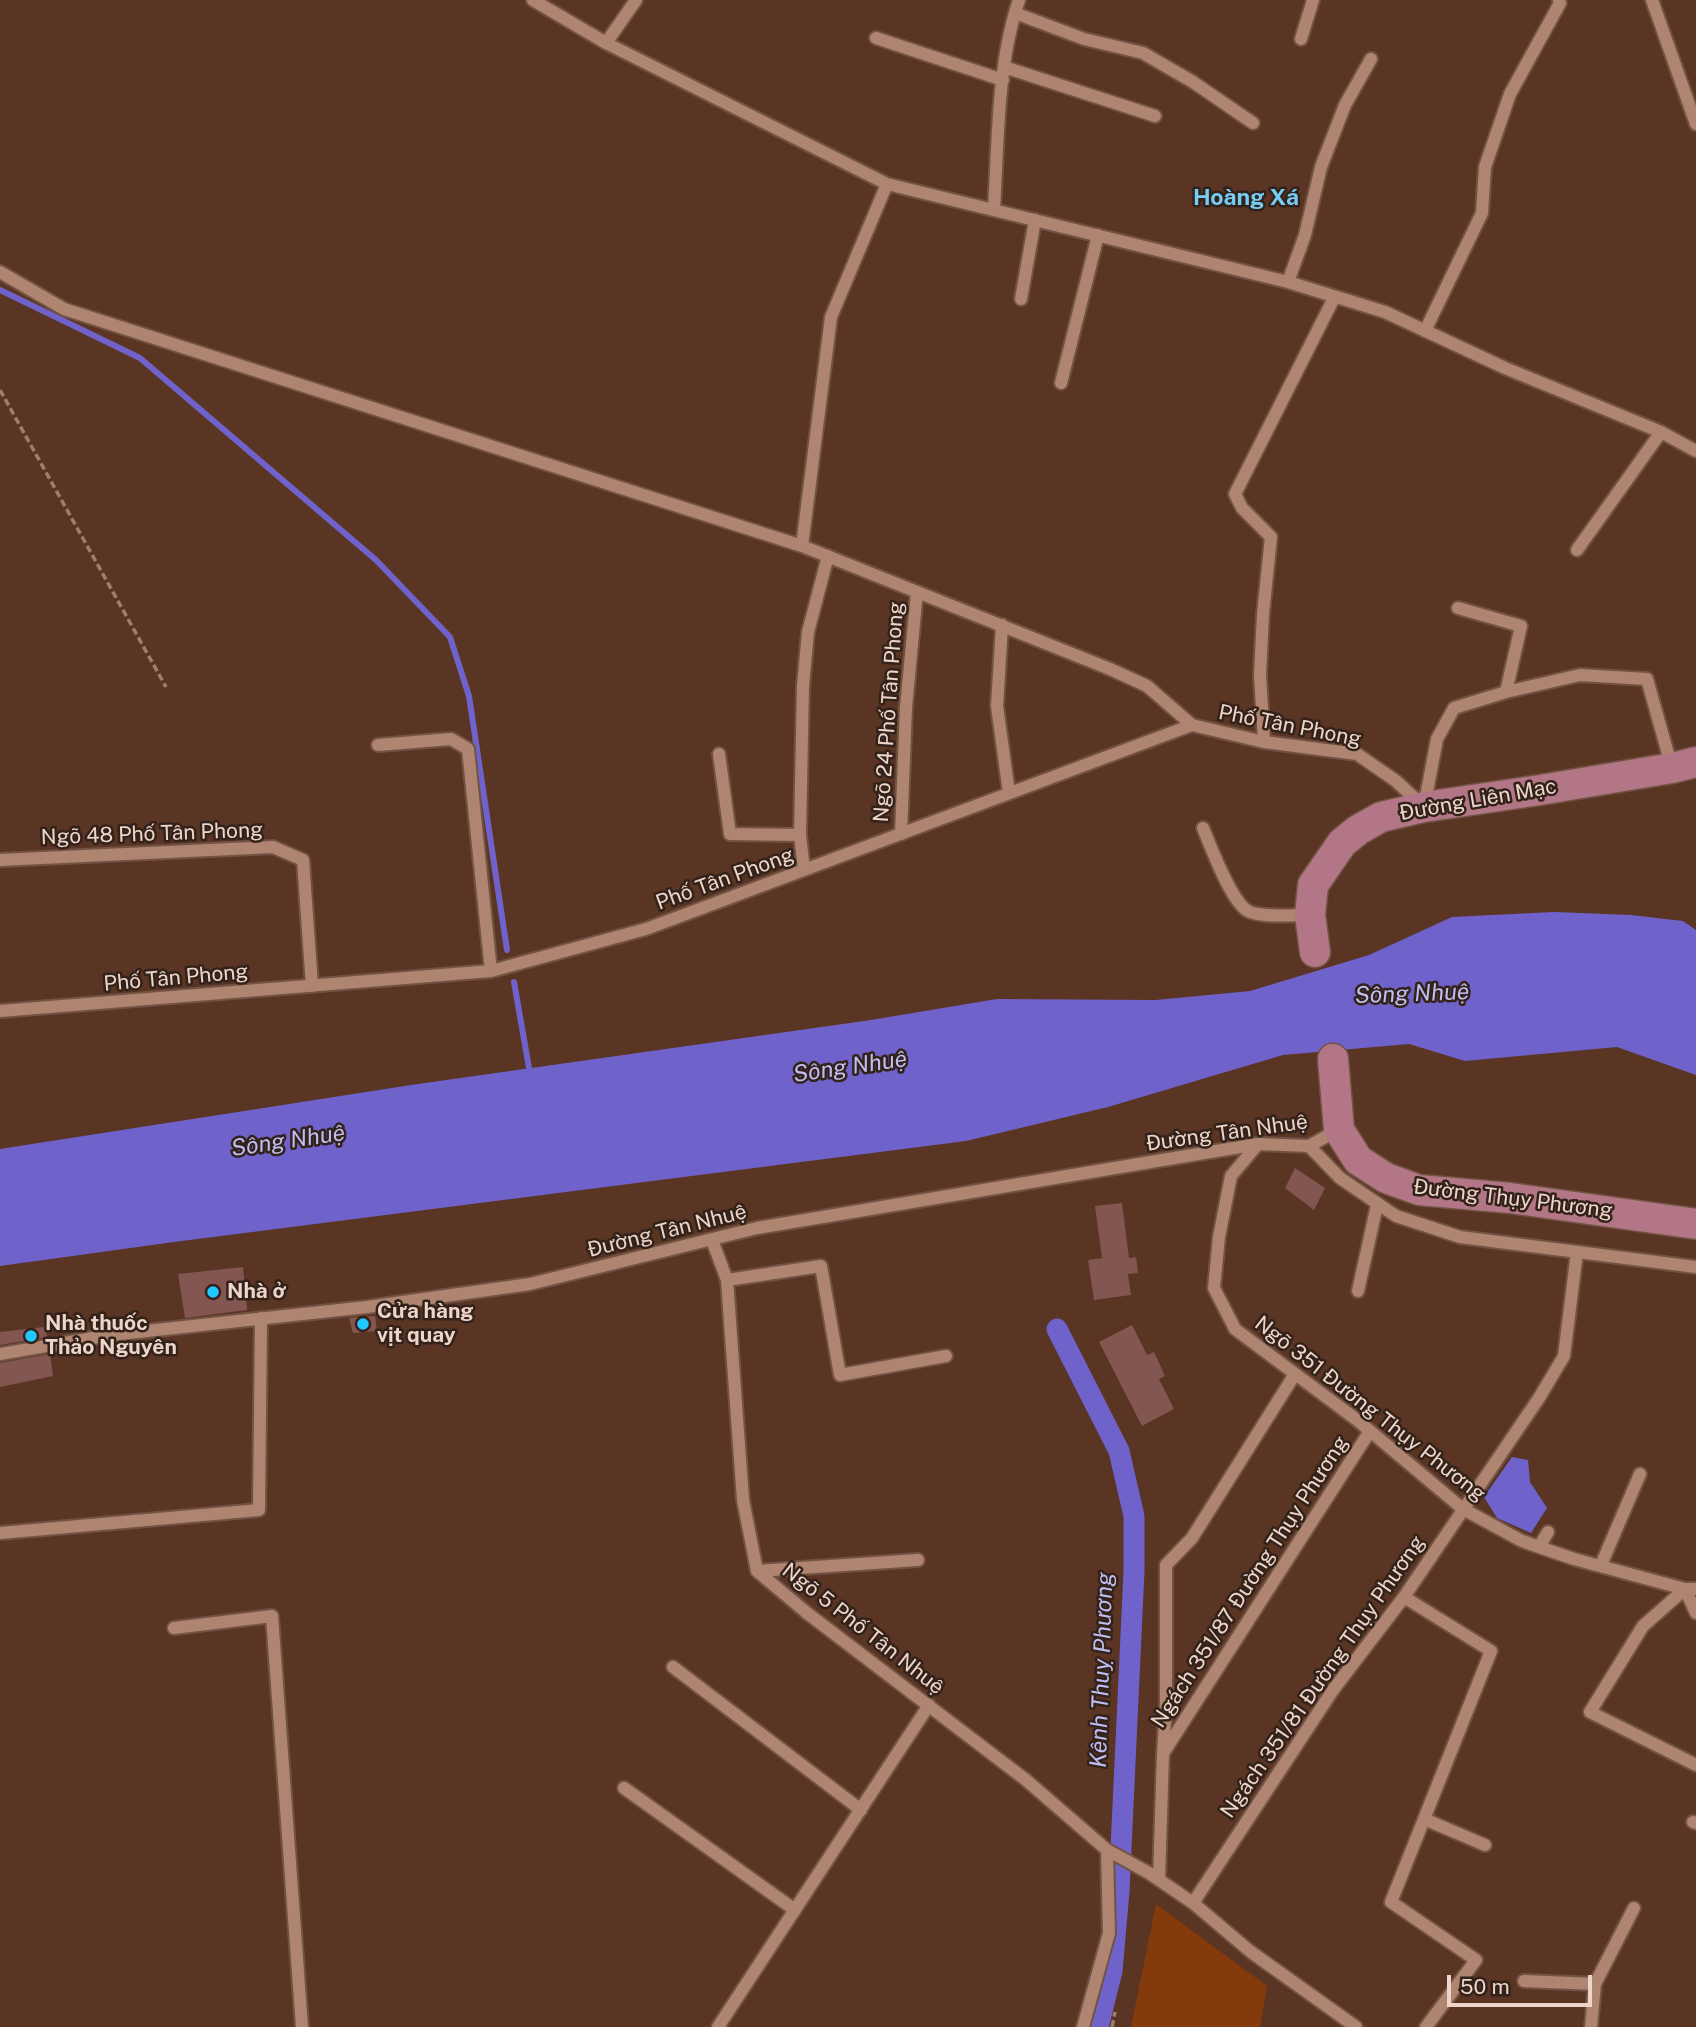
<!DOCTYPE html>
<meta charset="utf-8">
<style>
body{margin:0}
#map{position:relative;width:1696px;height:2027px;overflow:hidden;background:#5a3523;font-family:"Public Sans",sans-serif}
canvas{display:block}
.scale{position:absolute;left:1447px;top:1975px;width:145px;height:32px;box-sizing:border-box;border:4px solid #edd5ca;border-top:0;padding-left:9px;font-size:21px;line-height:24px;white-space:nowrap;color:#edd5ca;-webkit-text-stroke:5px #33221a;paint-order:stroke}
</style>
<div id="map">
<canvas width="1696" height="2027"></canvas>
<div class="scale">50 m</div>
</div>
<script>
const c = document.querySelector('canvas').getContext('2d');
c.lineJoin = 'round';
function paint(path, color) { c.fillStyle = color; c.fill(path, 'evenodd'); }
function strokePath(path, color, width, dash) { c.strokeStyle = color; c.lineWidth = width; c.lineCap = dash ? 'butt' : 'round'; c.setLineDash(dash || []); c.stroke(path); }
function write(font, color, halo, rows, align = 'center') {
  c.font = font + ' "Public Sans",sans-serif'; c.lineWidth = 5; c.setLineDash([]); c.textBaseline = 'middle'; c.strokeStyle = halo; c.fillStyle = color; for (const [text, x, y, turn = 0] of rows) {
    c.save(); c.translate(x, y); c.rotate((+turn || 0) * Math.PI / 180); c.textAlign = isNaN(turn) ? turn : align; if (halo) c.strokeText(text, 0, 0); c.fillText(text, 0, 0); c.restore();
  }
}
paint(new Path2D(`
 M1156,1904L1267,1986L1260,2027H1131Z`), '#853a0b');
paint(new Path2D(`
 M1554,912L1631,915L1683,921L1696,930V1075L1617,1047L1465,1061L1409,1044L1283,1055L1108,1107L966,1141L174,1242L0,1266V1149L411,1085L871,1020L997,999L1156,1000L1250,991L1369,955L1452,917Z
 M1512,1457L1528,1460L1530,1482L1547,1508L1531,1533L1497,1518L1484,1497Z`), '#7062cb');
strokePath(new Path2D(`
 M0,290L140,358L376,560L450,637L469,696L507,950
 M514,982L529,1068`), '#7062cb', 6);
strokePath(new Path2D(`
 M1057,1329L1119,1451L1134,1516V1571L1119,1891L1112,1971L1098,2027`), '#7062cb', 21);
paint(new Path2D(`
 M1295,1168L1325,1188L1314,1210L1285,1188Z
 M1122,1203L1129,1258L1136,1257L1138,1273L1128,1274L1131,1295L1094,1300L1088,1260L1102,1258L1095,1206Z
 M243,1267L247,1310L185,1318L178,1274Z
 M375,1316L377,1331L353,1333L349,1318Z
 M1132,1325L1147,1355L1154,1352L1165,1376L1159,1379L1174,1409L1142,1426L1099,1342Z
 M44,1327L46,1328L47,1337L0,1345V1332Z
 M50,1354L53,1376L0,1387V1363Z`), '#835651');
const minor = new Path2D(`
 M533,0L606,43L887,184L1288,282L1385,312L1505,368L1661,432L1696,451
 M1652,0L1696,124
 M1015,13L1084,39L1143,53L1193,82L1253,123
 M876,38L1003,80
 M1301,39L1313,0
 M606,43L636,0
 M1004,67L1155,116
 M994,210C998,143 997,64 1019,0
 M0,272L64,309L802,546L1110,669L1147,686L1192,725
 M1288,282L1305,235L1321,167L1345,105L1371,59
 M1021,299L1035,220
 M1425,331L1482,213L1485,167L1510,94L1560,3L1559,0
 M1061,383L1098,235
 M802,546L831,317L887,184
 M1577,550L1661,432
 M1458,608L1521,626L1506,692
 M1002,625L997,706L1009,793
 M1264,742L1260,675L1263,614L1271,537L1242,508L1235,494L1334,298
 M378,745L451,739L468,749L491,971
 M719,754L730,834L800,835
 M1424,807L1437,739L1454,708L1506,692L1580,675L1647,679L1672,768
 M1203,828C1211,847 1231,902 1248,911C1261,918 1294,915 1309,915
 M901,834L906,707L917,592
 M0,860L273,847L303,860L312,986
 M804,870L800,835L803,686L808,632L828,556
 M0,1011L491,971L646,929L1192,725L1264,742L1357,754L1396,781L1422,805
 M1258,1144L1231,1176L1219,1237L1214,1288L1235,1329L1357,1420L1463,1509L1522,1541L1539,1547L1574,1559L1685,1589L1696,1613
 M1309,1146L1340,1178L1396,1216L1460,1237L1696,1267
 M712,1240L727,1280L743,1500L757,1571L807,1613L1026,1780L1107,1850L1149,1873L1193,1903L1251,1952L1356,2027
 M727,1280L821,1266L840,1375L946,1356
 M1358,1291L1377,1205
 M0,1354L110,1335L367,1307L530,1284L757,1228L1258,1144L1309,1146L1338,1130
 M0,1533L259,1510L261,1318
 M1539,1547L1548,1532
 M1601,1565L1640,1474
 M757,1571L918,1560
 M1696,1589H1685L1643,1626L1590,1712L1696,1765
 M1404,1597L1491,1651L1391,1902L1476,1960L1426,2027
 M174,1628L272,1616L302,2027
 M673,1667L861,1810
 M1164,1752L1370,1431
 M624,1788L795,1910
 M1424,1819L1485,1845
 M1693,1822L1696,1823
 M1159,1880L1163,1754L1166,1703V1565L1192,1538L1295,1374
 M1193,1903L1333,1690L1404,1597L1539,1398L1564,1356L1577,1252
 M1524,1981L1595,1984
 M718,2027L929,1705
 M1083,2027L1109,1933L1107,1850
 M1591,2027L1595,1984L1634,1908`);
const major = new Path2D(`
 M1315,952L1310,915L1313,885L1342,843L1358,830L1381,817L1424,807L1540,790L1672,768L1696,762
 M1333,1059L1339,1130L1358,1160L1386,1178L1419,1190L1510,1198L1696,1224`);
strokePath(minor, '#725343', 16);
strokePath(major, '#725343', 33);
strokePath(new Path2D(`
 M0,390L166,687
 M1112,2027L1115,2012`), '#9d7e6f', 3.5, [7, 3.5]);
strokePath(minor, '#af8470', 12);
strokePath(major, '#b27686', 30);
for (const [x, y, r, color] of [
 [213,1292,7,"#22c9fe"],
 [363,1324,7,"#22c9fe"],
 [31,1336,7,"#22c9fe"]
]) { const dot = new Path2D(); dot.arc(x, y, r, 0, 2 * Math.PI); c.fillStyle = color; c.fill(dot); strokePath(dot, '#33221a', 2.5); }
write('21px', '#edd5ca', '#33221a', [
 ["Ngõ 24 Phố Tân Phong",889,712,-86],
 ["Phố Tân Phong",1290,726,11],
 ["Đường Liên Mạc",1478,800,-10],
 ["Ngõ 48 Phố Tân Phong",152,834,-2],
 ["Phố Tân Phong",725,879,-20],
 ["Phố Tân Phong",176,978,-5],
 ["Đường Tân Nhuệ",1227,1133,-8],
 ["Đường Thụy Phương",1513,1199,7],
 ["Đường Tân Nhuệ",667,1231,-14],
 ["Ngõ 351 Đường Thụy Phương",1370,1409,38],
 ["Ngách 351/87 Đường Thụy Phương",1250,1582,-57],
 ["Ngõ 5 Phố Tân Nhuệ",863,1629,38],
 ["Ngách 351/81 Đường Thụy Phương",1323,1677,-55]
]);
write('bold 21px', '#edd5ca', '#33221a', [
 ["Nhà ở",227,1292],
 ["Cửa hàng",377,1312],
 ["vịt quay",377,1336],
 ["Nhà thuốc",45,1324],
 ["Thảo Nguyên",45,1348]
], 'left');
write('bold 23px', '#74cdf2', '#33221a', [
 ["Hoàng Xá",1246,198]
]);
write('italic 23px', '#bfbdf2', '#33221a', [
 ["Sông Nhuệ",1412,994,-2],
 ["Sông Nhuệ",850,1067,-8],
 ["Sông Nhuệ",288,1141,-8],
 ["Kênh Thuỵ Phương",1102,1670,-88]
]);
</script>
